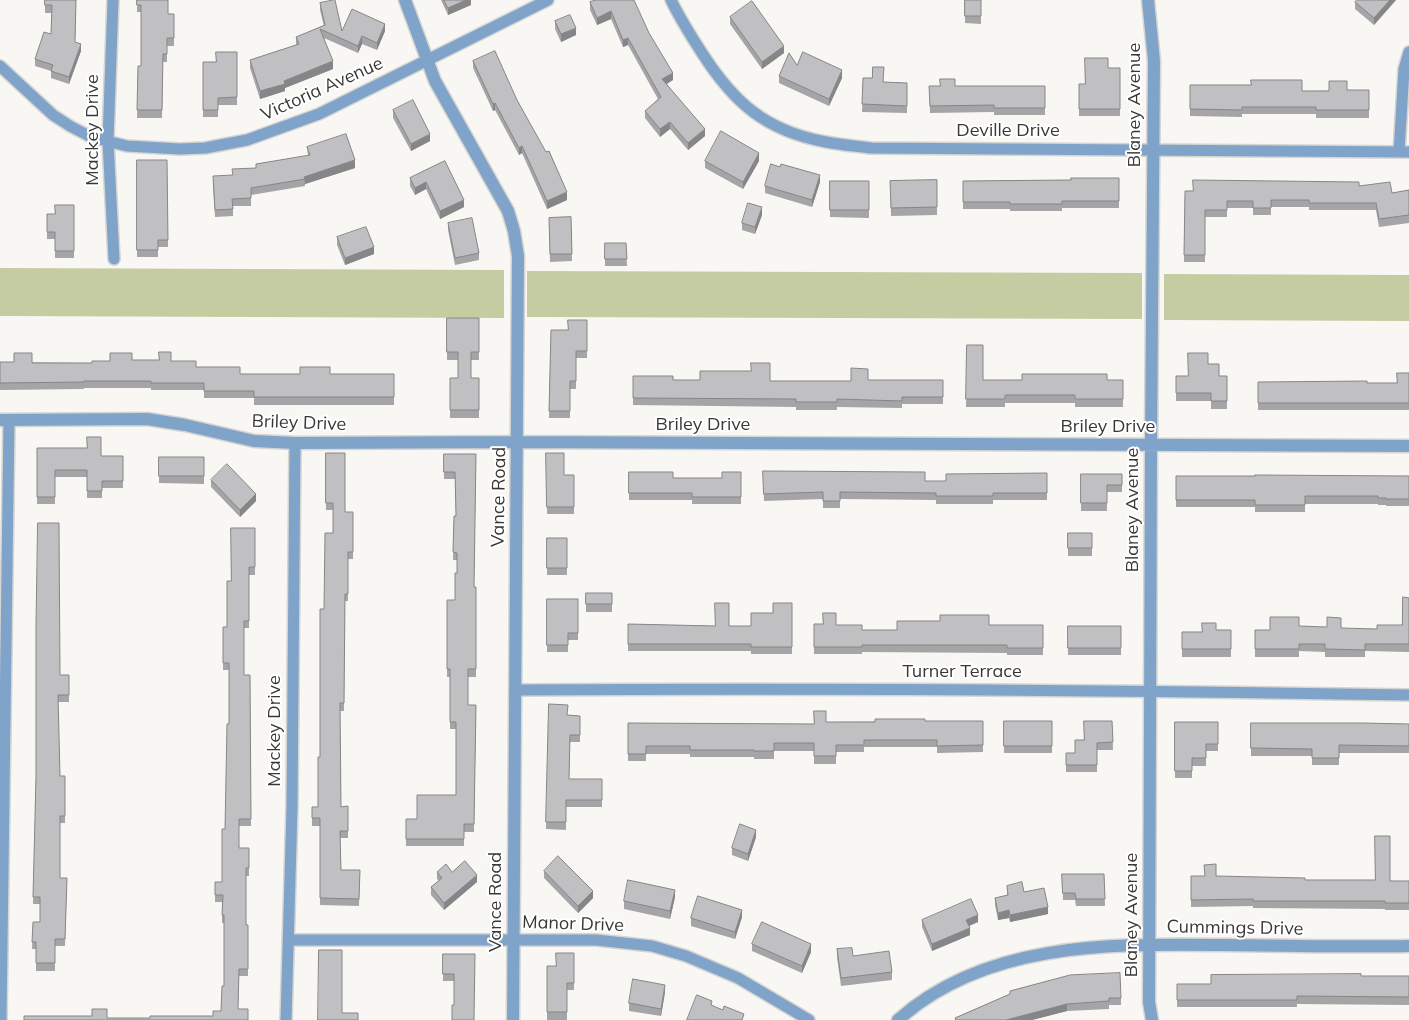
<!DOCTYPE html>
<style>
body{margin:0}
canvas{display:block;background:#f9f7f4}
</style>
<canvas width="1409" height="1020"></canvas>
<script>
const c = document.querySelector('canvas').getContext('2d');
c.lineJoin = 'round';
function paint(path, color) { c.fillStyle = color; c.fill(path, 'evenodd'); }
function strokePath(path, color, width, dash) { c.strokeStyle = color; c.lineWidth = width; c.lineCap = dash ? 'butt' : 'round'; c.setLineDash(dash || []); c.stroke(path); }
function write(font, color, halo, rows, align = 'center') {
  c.font = font + ' Mulish,sans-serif'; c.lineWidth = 4; c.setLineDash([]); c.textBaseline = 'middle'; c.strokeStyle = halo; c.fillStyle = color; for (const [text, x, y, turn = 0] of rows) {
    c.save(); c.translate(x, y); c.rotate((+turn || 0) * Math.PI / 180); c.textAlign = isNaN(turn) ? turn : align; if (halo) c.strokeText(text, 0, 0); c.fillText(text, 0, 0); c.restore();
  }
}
paint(new Path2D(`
 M0,268L504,270V318L0,316Z
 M527,271L1142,273V319L527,317Z
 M1164,274L1409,275V321L1164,320Z`), '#c5cca1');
const minor = new Path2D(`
 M113,0L108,141L114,259
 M671,0C680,19 691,36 702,53C734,103 766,131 826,142C841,145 856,146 871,148L1409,152
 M0,66L53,115L70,126L91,137L127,146L180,149L205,148L247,140L319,114L548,0
 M1399,152L1404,69L1409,52
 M515,690C813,688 1111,690 1409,695
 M288,940H596L652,946L686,956L738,978L809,1020
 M1,1020L9,420
 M286,1020L292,807L295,443`);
const tertiary = new Path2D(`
 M405,0L435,81L508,211L514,231L518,256L513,1020
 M1148,0L1154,61L1151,445L1149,1002L1152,1020
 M0,420L147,419L185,425L254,441L295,443L517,442L1409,446
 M898,1020C986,941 1112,944 1223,945C1285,946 1347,947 1409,946`);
strokePath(minor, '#d6d5d2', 14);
strokePath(tertiary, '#d6d5d2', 15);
strokePath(minor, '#80a4c9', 11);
strokePath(tertiary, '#80a4c9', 12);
paint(new Path2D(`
 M45,0H76L75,42L81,51L69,84L51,78V71L35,66V59L51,34L52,13H45Z
 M137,0L168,14H174V46H167V62H163L162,118H137L138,66H141V12H137Z
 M441,0H471V5L448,15Z
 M596,0L649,33L673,80L667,84L705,136L688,150L670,129L660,137L645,118V111L658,99L628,45L623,47L611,19L597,25L590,10V2Z
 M965,0H981V24L965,23Z
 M1396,0L1374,25L1355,9V2Z
 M320,3L342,31H385L377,50L362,44L358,53L324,38L333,69L285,88V91L260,99L250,68V60L296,45V37L324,26L320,10Z
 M730,17L784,53L762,69L730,24Z
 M555,21L576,35L561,42L555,29Z
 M237,52V105H218V117H203V62H216Z
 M473,61L517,100L567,200L547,209L522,153L519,155L495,110L493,111L473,68Z
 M797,65L842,78L829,106L779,83V76Z
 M1108,68H1120V116H1079V84H1085Z
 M863,78L884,82L907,83V113L862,112Z
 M1190,85L1302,91L1369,90V118H1316V114H1242V117L1190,116Z
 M929,86H1045V115H994V112L930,113Z
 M393,110L430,141L411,151L393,118Z
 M307,147L355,168L305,184V186L251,195V206H233V216L215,217L213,184L232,175L256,168V164L308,156Z
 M137,160H167L168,247H158V257H137Z
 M445,161L464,207L440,219L426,189L415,195L410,186V178Z
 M705,161H759L743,189L705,168Z
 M1119,178V208H1062V211H1010V209H963V181L1071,180Z
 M937,180V215L891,216L890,181Z
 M830,181H869V218L830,217Z
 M820,182L812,207L765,193V186Z
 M1359,186L1392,193L1409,190V223L1379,227L1376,210H1309V207H1271V215H1253V208H1227V217H1205V262H1184L1185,191Z
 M74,205V258H55V239H47V214H55Z
 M762,215L755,234L742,230V223Z
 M571,217L572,261L550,262L549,218Z
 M448,223L479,253V260L455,265L448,230Z
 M337,237L374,254L345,265L337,245Z
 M605,243H626L627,266H605Z
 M447,318H479V360H471V378H479V418H450V378H458V360H447Z
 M587,320V358H576V389H570V418H549L551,330H568Z
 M967,345L983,380H1123V407H1075V403H1005V407H966Z
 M132,360L171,361L196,367L240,374H394V405H254V398H204V390H151V388H84V389L0,390V362L92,363L110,361Z
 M1208,364L1219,376H1227V409H1211V401H1176V376H1188Z
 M1409,373V410H1258V382L1367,383H1397Z
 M633,376L673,380L770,381H851L868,380H943V404H902V408L837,407V410H796V407L633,405Z
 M37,448L101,456H123V488H102V498H87V477H55V504H37Z
 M326,453L345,512H353V559H348V601H345L344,711H340L341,807L348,806V838H340L341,870H360L359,906L320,905V826H312V807H318L320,757L324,609L333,533V510H326Z
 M546,453L564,475L574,507V514H547Z
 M444,454H476L474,587H476V677H468V705H476L474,832H464V846H406V819H417L456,795V729H450V677H447V622L455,600L457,573V560H453L454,516H456L455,479H444Z
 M159,457H204V484L159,483Z
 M763,471L925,481H946L1047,473V500H993V504H936V500L840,499V508H823V499L764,501Z
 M629,472L673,478H722L741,472V504H692V500H629Z
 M1081,474H1122V492H1107V511H1081Z
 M1176,476H1409V506H1386V505H1378V504H1305V512H1255V507H1176Z
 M211,480L256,501L240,517L211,487Z
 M255,528V575H249V628H244V675H250L251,826H239V848H249V876H246V925H248V976H239L238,1009L248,1020L107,1018H150L213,1016L221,1011L224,986V923H222V902H215V882H222L225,829L229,724V670H223V627H227Z
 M1068,533H1092V556H1068Z
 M547,538H567V575H547Z
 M586,593H612V612H586Z
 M1409,598V652L1365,651V657H1325V652L1299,651V657H1255V630H1270L1299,626L1341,629H1377L1402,625Z
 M547,599H578V640H568V652H547Z
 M792,603V654H751V651H628V624L715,626H751L773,613Z
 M814,624L836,625L862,630H897L989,625H1043V655H1007V653L862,652V654H814Z
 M1068,626H1121V655H1068Z
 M1216,630H1231V657H1182V632H1202Z
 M60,675H69V702H58L60,776H65V823H60V878H67L65,946H55V971H36V949H32L33,922H40V904H33L36,777Z
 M549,704L567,715L580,716V742H570L569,779H602V807H566V830L546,829Z
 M983,721V752L937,753V747H864V752H836V764H814V751H774V759H754V757H690V754H646V761H628V723L814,724L826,722Z
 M1004,721H1052V753H1004Z
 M1112,721L1113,750H1097V772H1066V753H1075L1084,740Z
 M1175,722H1218V751H1206V766H1192V778H1175Z
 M1251,723L1409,724V753H1339V765H1312V756H1251Z
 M756,837L748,861L732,855V848Z
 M544,871L593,898L578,913L544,878Z
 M437,872H452L477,882L444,910L431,895V887L439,881L437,879Z
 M1062,874H1104L1105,906H1076L1075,900H1063Z
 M1191,876L1305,880L1409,881V910H1385V909L1253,908V906L1191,907Z
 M1007,886L1048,914L1010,922L1009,918L998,920L995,905V898L1007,895Z
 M675,897L670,919L624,909V901Z
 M742,917L735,939L691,926V918Z
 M922,920L978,922L969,926L970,935L932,951L922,927Z
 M752,944L811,952L802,973L752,951Z
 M837,949L892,972V980L841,986L837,957Z
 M574,953V990H567V1020H547V966H556Z
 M443,954H475L454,981H443Z
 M1361,976H1409V1005L1297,1004V1007H1177V984H1211Z
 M1010,991L1121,998V1005H1109V1009L1067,1011L1032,1020H955V1018L1010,994Z
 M665,992L661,1016L629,1011V1003Z`), '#a5a4a7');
paint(new Path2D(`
 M466,0H471V5L448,15V8Z
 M1390,0H1396L1374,25V18Z
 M611,11V19L597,25V18Z
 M385,24V31L377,50V43Z
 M576,28V35L561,42V34Z
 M362,36V44L358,53V46Z
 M628,38V45L623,47V40Z
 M81,44V51L69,84V77Z
 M784,46V53L762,69V62Z
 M333,61V69L285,88V91L260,99V91Z
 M842,70V78L829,106V99Z
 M673,73V80L662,86V79Z
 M495,103V110L493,111V104Z
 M670,122V129L660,137V129Z
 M705,129V136L688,150V143Z
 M430,134V141L411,151V144Z
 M522,146V153L519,155V148Z
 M759,153V161L743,189V182Z
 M355,160V168L305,184L304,177Z
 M820,175V182L812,207V200Z
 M426,182V189L415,195V188Z
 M567,192V200L547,209V201Z
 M464,200V207L440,219V211Z
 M762,207V215L755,234V227Z
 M374,247V254L345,265V258Z
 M256,494V501L240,517V510Z
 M756,830V837L748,861V854Z
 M477,875V882L444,910V903Z
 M675,890V897L670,919V911Z
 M593,891V898L578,913V906Z
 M1048,907V914L1010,922V915Z
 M742,910V917L735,939V932Z
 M1009,910V918L998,920V913Z
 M978,915V922L966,927V920Z
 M970,928V935L932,951V944Z
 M811,944V952L802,973V966Z
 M665,985V992L661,1016V1009Z
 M1067,1004V1011L1032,1020H1006Z`), '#868688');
const building = new Path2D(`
 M45,0H76L75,42L81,44L69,77L51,71L53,65L35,59L44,32L51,34L52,5H45Z
 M137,0H168V14H174V38H167V54H163L162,110H137L138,66H141V5H137Z
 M335,0L342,31L352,9L385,24L377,43L362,36L358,46L320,29L333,61L284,81L285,84L260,91L250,60L299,44L296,37L325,25L320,3Z
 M444,0H466L448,8Z
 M596,0H634L649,33L673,73L662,79L705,129L688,143L670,122L660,129L645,111L661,97L628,38L623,40L611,11L597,18L590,2Z
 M965,0H981V16H965Z
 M1357,0H1390L1374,18L1355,2Z
 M752,1L784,46L762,62L730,17Z
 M570,15L576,28L561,34L555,21Z
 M495,51L517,100L546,152L549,151L567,192L547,201L522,146L519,148L495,103L493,104L473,61Z
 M216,52H237V97L218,98V110H203V62H216Z
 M803,52L842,70L829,99L779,76L789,53L797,65Z
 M1085,58H1108V68H1120V109H1079V84H1085Z
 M873,67H884L883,82L907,83V106L862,104L863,78H872Z
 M940,79H955V86H1045V108H994V105L930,106L929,86H940Z
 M1251,80H1302V91H1329V81H1347V90H1369V110H1316V107H1242V110L1190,109V85H1251Z
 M413,100L430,134L411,144L393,110Z
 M721,131L759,153L743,182L705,161Z
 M346,134L355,160L304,177L305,179L251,188V198L232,199L233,209L215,210L213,176L233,175L232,169L256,168V164L310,155L307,147Z
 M137,160H167L168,240H158V250H137Z
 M445,161L464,200L440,211L426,182L415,188L410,178Z
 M771,164L780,167L781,164L820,175L812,200L765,186Z
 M1071,178H1119V201H1062V204H1010V202H963V181L1071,180Z
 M937,180V207L891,208L890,181Z
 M1193,180L1359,182V186L1390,182L1392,193L1409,190V215L1379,219L1376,203H1309V200H1271V208H1253V201H1227V210H1205V255H1184L1185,191H1193Z
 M830,181H869V210H830Z
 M748,203L762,207L755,227L742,223Z
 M55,205H74V251H55V232H47V214H55Z
 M571,217L572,254H550L549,218Z
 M472,218L479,253L455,258L448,223Z
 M366,227L374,247L345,258L337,237Z
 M605,243H626L627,259H605Z
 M447,318H479V352H471V378H479V410H450V378H458V352H447Z
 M568,320H587V351H576V381H570V411H549L551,330H568Z
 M967,345H983V380H1022V374H1107V380H1123V399H1075V395H1005V399H966Z
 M159,352H171V361H196V367H240V374H300V367H330V374H394V397H254V391H204V383H151V381H84V382L0,383V362H14V353H32V363H92V361H110V353H132V360H159Z
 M1188,353H1208V364H1219V376H1227V401H1211V393H1176V376H1188Z
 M751,363H770V381H851V368L868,369V380H943V397H902V401L837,399V402H796V399L633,398V376H673V380H700V371H751Z
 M1397,373H1409V403H1258V382L1367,381V383H1397Z
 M87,437H101V456H123V481H102V491H87V470H55V497H37V448H87Z
 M326,453H345V512H353V552H348V594H345L344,703H340L341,807L348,806V831H340L341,870H360L359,899L320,898V818H312V807H318V757H320V609H324L325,533H333V503H326Z
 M546,453H564V475H574V507H547Z
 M444,454H476L474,587H476V669H468V705H476L474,824H464V839H406V819H417V795H456V722H450V669H447V600H455V573H457V553L453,552L454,516H456L455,472H444Z
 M159,457H204V476H159Z
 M227,464L256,494L240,510L211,480Z
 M763,471L925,472V481H946V474L1047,473V493H993V496H936V493L840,492V501H823V492L764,494Z
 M629,472H673V478H722V472H741V497H692V493H629Z
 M1081,474H1122V485H1107V503H1081Z
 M1255,475L1409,476V499H1386V498H1378V496H1305V505H1255V500H1176V476H1255Z
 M38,523H59L60,675H69V695H58L60,776H65V816H60V878H67L65,939H55V963H36V942H32L33,922H40V897H33L36,776V624Z
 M231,528H255V567H249V621H244V675H250L251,819H239V848H249V868H246V925H248V969H239L238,1009H248V1020H24V1016H92V1009H107V1018H150V1016H213V1011H221L222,986H224V915H222L223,895H215V882H222V829H225L227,724H229V663H223V627H227V581H231Z
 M1068,533H1092V548H1068Z
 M547,538H567V568H547Z
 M586,593H612V604H586Z
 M1403,597L1409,598V644H1365V650L1325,649V644H1299V649H1255V630H1270V617H1299V626L1327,627V617L1341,618V628L1377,629V625H1402Z
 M547,599H578V633H568V645H547Z
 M715,603H729V626H751V613H773V603H792V647H751V644H628V624L715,626Z
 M823,613H836V625H862V630H897V621H940V615H989V625H1043V648H1007V645H862V647H814V624H823Z
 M1202,623H1216V630H1231V649H1182V632H1202Z
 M1068,626H1121V648H1068Z
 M549,704L568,705L567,715L580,716V735H570L569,779H602V800H566V822H546Z
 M814,711H826V722H875V719H925V721H983V745L937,746V740H864V745H836V756H814V743H774V751H754V750H690V746H646V754H628V723L814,724Z
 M1004,721H1052V746H1004Z
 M1084,721H1112L1113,742L1097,743V765H1066V753H1075V740H1084Z
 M1175,722H1218V744H1206V758H1192V771H1175Z
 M1251,723H1362L1409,724V746L1339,745V758H1312V749L1251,748Z
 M740,824L756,830L748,854L732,848Z
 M1375,836H1390V881H1409V903H1385V901H1253V899L1191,900V876H1205L1204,865L1216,864V876L1305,878V880H1375Z
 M558,856L593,891L578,906L544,871Z
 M465,861L477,875L444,903L431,887L442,878L437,872L446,864L452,872Z
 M1062,874H1104L1105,899H1076L1075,893H1063Z
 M628,880L675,890L670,911L624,901Z
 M1022,882L1024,892L1044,888L1048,907L1010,915L1009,910L998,913L995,898L1008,895L1007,886Z
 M698,896L742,910L735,932L691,918Z
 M971,899L978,915L966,920L970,928L932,944L922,920Z
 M762,922L811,944L802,966L752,944Z
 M852,948L853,956L889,951L892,972L841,978L837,949Z
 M319,950H342V1013H358V1020H318Z
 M556,953H574V983H567V1012H547V966H556Z
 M443,954H475L474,1020H452V1005H454V974H443Z
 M1120,973L1121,998H1109V1001L1067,1004L1006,1020H956L955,1018L1010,994V991L1070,975Z
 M1361,974V976H1409V997L1297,996V1000H1177V984H1211V975Z
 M633,979L665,985L661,1009L629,1003Z
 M697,995L712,1001L711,1005L723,1010L724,1006L744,1014L742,1020H687Z`);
paint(building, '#c0bfc2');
strokePath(building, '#868688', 1);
write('18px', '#393837', '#fff', [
 ["Victoria Avenue",322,89,-24],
 ["Blaney Avenue",1135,105,-90],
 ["Mackey Drive",93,130,-90],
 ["Deville Drive",1008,131],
 ["Briley Drive",299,423,2],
 ["Briley Drive",703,425],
 ["Briley Drive",1108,427],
 ["Vance Road",499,497,-89],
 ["Blaney Avenue",1133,510,-90],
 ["Turner Terrace",962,672],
 ["Mackey Drive",275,731,-90],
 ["Vance Road",496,902,-90],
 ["Blaney Avenue",1132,915,-90],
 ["Manor Drive",573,924,2],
 ["Cummings Drive",1235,928,1]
]);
</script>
